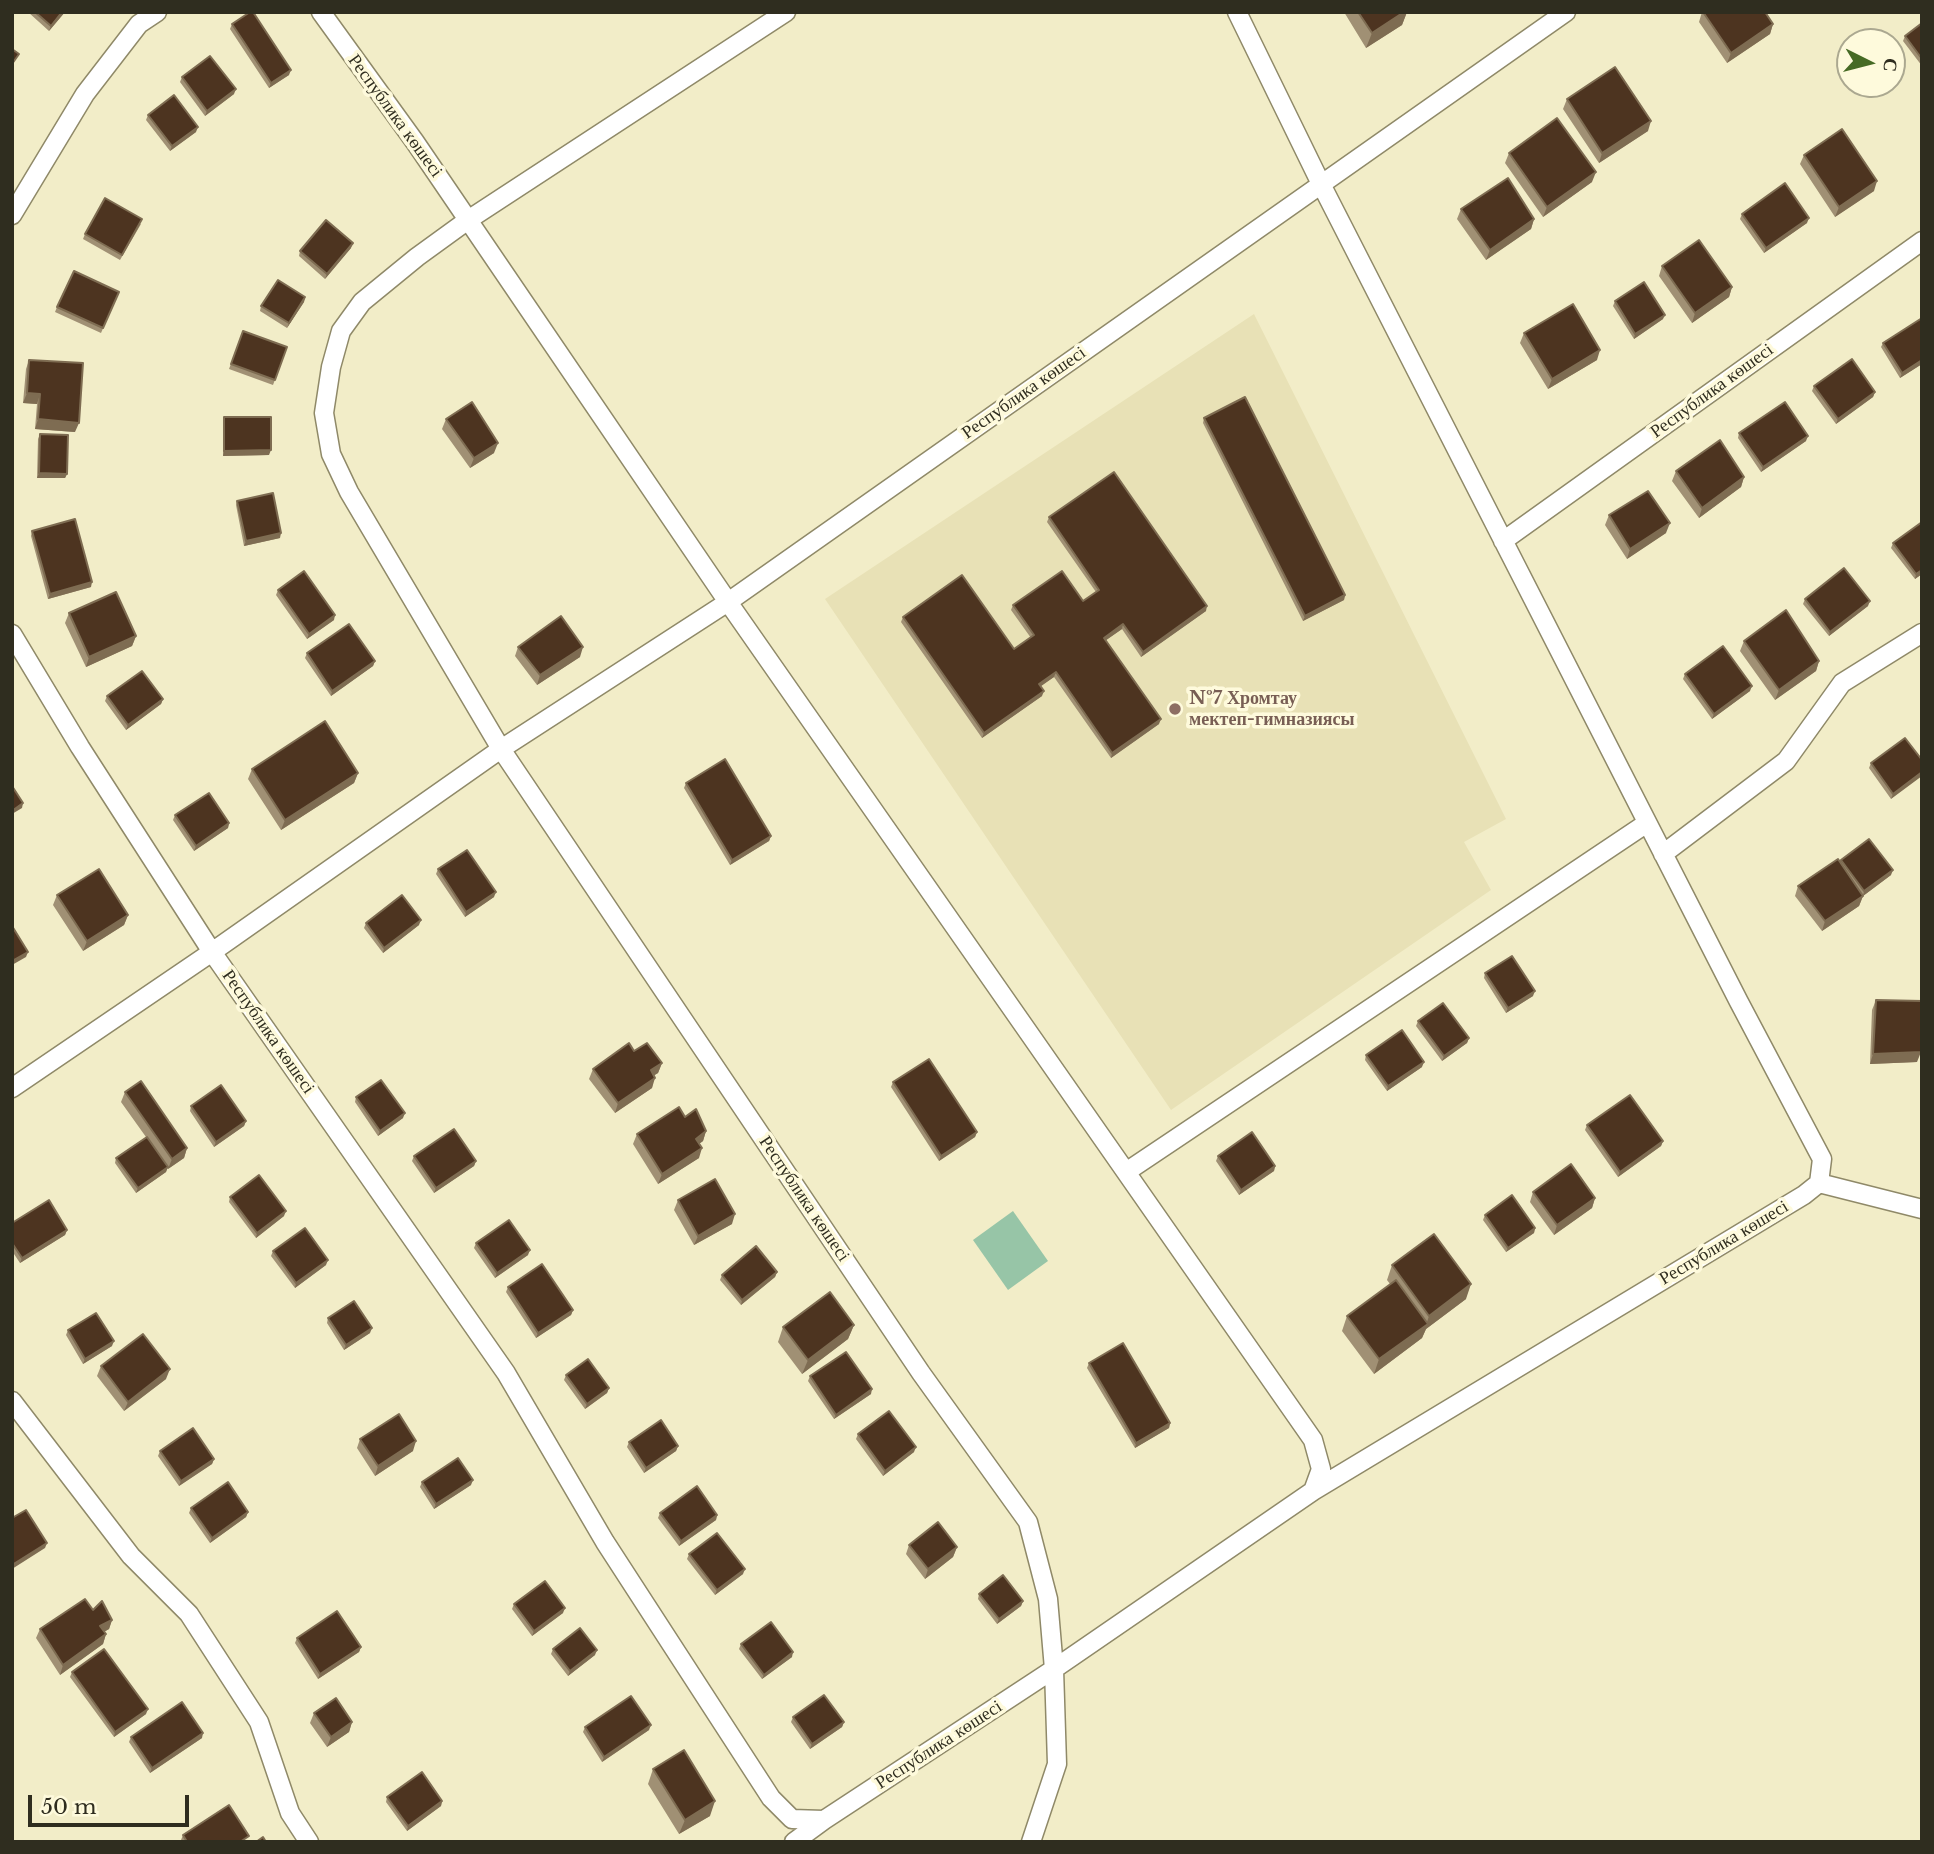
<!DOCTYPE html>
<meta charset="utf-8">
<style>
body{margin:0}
#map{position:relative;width:1934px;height:1854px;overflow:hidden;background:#f2edc8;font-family:"Libre Baskerville",serif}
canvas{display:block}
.frame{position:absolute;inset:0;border:14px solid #2f2d1f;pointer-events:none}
.north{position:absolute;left:1836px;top:28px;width:70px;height:70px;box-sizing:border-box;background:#fefadc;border:2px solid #aba890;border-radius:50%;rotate:96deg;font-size:19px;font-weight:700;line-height:28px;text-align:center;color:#2f2d1f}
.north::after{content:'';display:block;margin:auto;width:24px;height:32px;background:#466a24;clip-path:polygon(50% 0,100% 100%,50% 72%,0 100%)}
.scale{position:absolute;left:28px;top:1795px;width:161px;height:32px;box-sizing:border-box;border:4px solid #2f2d1f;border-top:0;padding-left:9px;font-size:21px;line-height:24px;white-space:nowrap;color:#2f2d1f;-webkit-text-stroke:5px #fefadc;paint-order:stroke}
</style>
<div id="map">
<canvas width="1934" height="1854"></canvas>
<div class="frame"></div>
<div class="north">С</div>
<div class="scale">50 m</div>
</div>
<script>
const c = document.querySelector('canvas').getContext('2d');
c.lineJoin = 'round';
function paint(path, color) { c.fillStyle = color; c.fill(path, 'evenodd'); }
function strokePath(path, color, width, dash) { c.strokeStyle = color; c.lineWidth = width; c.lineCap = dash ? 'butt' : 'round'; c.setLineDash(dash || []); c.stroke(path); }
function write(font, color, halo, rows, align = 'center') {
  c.font = font + ' "Libre Baskerville",serif'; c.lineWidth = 7; c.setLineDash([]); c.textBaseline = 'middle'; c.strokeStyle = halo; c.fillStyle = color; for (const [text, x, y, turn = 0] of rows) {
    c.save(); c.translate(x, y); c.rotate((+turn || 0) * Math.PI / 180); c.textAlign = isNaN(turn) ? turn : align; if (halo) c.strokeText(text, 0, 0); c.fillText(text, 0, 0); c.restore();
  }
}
paint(new Path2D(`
 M1254,314L1506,819L1464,842L1491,890L1171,1110L825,599Z`), '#e8e1b6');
paint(new Path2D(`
 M1013,1211L1048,1261L1008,1290L973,1240Z`), '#97c5a7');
const street = new Path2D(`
 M786,12L468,220L417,257L362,302L341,331L331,367L324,413L331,454L349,492L501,749L921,1373L1028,1522L1048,1599L1054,1669L1057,1764L1031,1842
 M1237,12L1321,184L1739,1002L1822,1159L1819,1183L1804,1195L1313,1491
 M12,215L85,94L139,24L157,12
 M1503,541L1922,241
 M12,634L80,747L212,952L506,1373L605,1542L771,1798L792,1819L824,1820L1054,1669L1313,1491L1321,1469L1313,1440L728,602L415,142L321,12
 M1663,854L1786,761L1842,683L1922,633
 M12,1088L212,952L501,749L728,602L1566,12
 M1126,1172L1647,823
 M1819,1183L1922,1209
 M12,1401L131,1556L189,1614L259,1722L290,1813L309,1842
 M794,1842L824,1820`);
strokePath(street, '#8f8968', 21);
strokePath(street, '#fff', 18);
paint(new Path2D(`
 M28,12H65L49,31Z
 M1344,12H1407L1402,25L1366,48Z
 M1702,12L1773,24L1770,34L1727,63L1699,22Z
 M1922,23V66L1903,41L1905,36Z
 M232,24L289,75L269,88L230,29Z
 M182,77L234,94L205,116L180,82Z
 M1567,99L1648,131L1599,163L1563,109Z
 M148,115L196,132L170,151L146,120Z
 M1509,153L1592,182L1543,217L1505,163Z
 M1804,155L1874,191L1835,217L1800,164Z
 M1461,209L1534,219L1531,229L1486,260L1457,219Z
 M1742,214L1807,223L1764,253L1740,219Z
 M141,224L120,260L83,239L85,234Z
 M351,248L325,279L299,256L300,251Z
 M1662,266L1732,287L1729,297L1692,323L1659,276Z
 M119,292L101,333L55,312L57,307Z
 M305,297L304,302L287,328L260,311L261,306Z
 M1615,301L1663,319L1634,339L1613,306Z
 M1922,318V364L1900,378L1881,347L1883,343Z
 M243,331L287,347L273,385L229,369Z
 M1524,333L1597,360L1548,389L1520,343Z
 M29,360L75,432L35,429L37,404L23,403L26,369Z
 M1814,386L1875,392L1873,397L1836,424L1812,391Z
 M224,417L269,455L223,456V421Z
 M1204,418L1345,595L1344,600L1303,621L1203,423Z
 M446,419L494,453L470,468L442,429Z
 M1739,433L1806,441L1761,472L1738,438Z
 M40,434L67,474L65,478H37L38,439Z
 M1676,471L1744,477L1741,487L1699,518L1672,481Z
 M237,501L280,538L244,546L236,505Z
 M1609,515L1666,533L1627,559L1605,525Z
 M1049,517L1206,611L1141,657L1122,629L1106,640L1159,724L1111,758L1054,677L1040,686L1042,696L982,738L901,622L903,617L1014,649L1031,638L1011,610L1013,605L1083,601L1096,592L1047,522Z
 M32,531L91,587L48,599L31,536Z
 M1893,543L1922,574L1915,579L1891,548Z
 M278,590L334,620L307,639L276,595Z
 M1805,599L1868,606L1829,636L1803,604Z
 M69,613L136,636L132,646L86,667L65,623Z
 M1744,641L1819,661L1816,671L1775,700L1740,651Z
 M518,647L580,657L537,685L515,656Z
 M307,653L375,661L373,666L331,696L305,658Z
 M1685,674L1750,691L1712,719L1683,679Z
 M107,696L163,699L161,704L126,730L105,701Z
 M1922,760L1891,799L1869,768L1871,763Z
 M252,769L358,773L354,783L281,830L248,779Z
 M686,783L771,836L769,841L730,865L684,788Z
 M175,815L229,823L228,828L194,851L173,820Z
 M1841,860L1891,875L1863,896L1859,906L1822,931L1795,896L1798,886L1840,862Z
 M438,869L494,897L465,917L436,874Z
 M57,895L128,915L124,925L83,951L53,905Z
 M366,923L419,925L383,953L364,928Z
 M1485,973L1533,996L1506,1013L1484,978Z
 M1876,1000L1917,1062L1870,1064L1872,1010Z
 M1418,1021L1469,1038L1467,1043L1442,1061L1416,1026Z
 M634,1051L662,1063L658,1073L654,1075L652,1088L615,1113L589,1079L593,1069Z
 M1366,1055L1422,1067L1387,1091L1365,1060Z
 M893,1082L977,1132L975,1137L939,1161L891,1087Z
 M125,1092L187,1148L184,1158L168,1169L167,1168L166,1172L136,1193L115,1163L116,1158L146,1137L121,1102Z
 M356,1097L403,1118L378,1136L355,1102Z
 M191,1106L246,1121L244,1126L214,1147L190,1111Z
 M685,1117L706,1131L703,1141L699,1144V1158L658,1184L633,1144L637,1134Z
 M1587,1125L1663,1141L1661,1146L1618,1177L1585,1130Z
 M414,1156L476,1161L474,1166L434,1193L412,1161Z
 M1218,1156L1275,1166L1274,1171L1239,1195L1216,1161Z
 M1533,1192L1595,1198L1592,1208L1554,1235L1530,1202Z
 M230,1197L284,1216L256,1238L229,1202Z
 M678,1200L732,1224L694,1245L674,1210Z
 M1485,1215L1535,1228L1534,1233L1506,1252L1483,1220Z
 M12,1223L67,1230L65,1235L20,1263L12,1251Z
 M476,1243L528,1255L495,1278L474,1248Z
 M273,1251L326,1265L295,1288L271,1256Z
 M1392,1265L1466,1299L1426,1329L1422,1338L1374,1374L1342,1331L1347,1316L1390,1284L1387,1280Z
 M777,1272L775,1277L741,1305L720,1280L722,1275Z
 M508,1287L573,1310L571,1315L536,1338L506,1292Z
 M328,1318L370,1333L344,1350L327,1323Z
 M854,1325L848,1339L802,1374L778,1342L783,1327Z
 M68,1330L112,1346L83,1364L66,1335Z
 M1089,1363L1170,1423L1169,1428L1135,1448L1087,1368Z
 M101,1366L166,1379L124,1411L97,1376Z
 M566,1375L609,1388L607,1393L585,1409L564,1380Z
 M810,1376L871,1394L834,1419L808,1381Z
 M858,1434L914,1452L883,1476L856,1439Z
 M360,1439L413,1451L375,1476L357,1448Z
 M629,1442L678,1446L676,1451L644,1473L627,1447Z
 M160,1451L214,1459L212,1464L179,1486L158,1456Z
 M422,1482L471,1485L434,1509L420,1487Z
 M191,1508L248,1512L246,1517L210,1543L189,1513Z
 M660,1513L717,1515L716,1520L679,1546L658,1518Z
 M909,1545L957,1547L953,1557L925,1579L906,1554Z
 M689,1554L743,1574L715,1595L687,1559Z
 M979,1594L1023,1601L1021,1606L997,1624L978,1599Z
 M514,1604L563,1613L532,1636L512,1609Z
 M93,1610L112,1620L109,1629L104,1632L106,1634L103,1644L60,1675L36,1638L40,1629Z
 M297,1638L361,1647L359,1652L318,1679L295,1643Z
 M741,1644L792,1657L762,1679L739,1649Z
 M553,1649L595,1655L568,1676L551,1654Z
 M72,1672L146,1714L114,1737L70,1677Z
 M314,1713L352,1722L349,1732L327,1747L310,1723Z
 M793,1717L844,1722L842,1727L810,1749L791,1722Z
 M585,1727L649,1730L602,1762L583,1732Z
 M131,1737L202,1738L150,1773L129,1742Z
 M653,1769L710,1816L679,1834L648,1784Z
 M387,1797L442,1801L441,1806L407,1831L386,1802Z
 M183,1835L247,1841L245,1842H182L181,1840Z`), '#a09074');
paint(new Path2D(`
 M62,12H65L49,31L51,26Z
 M1404,12H1407L1402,25L1366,48L1372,33Z
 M1773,24L1770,34L1727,63L1731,53Z
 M291,70L289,75L269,88L271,83Z
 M236,89L234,94L205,116L207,111Z
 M1651,121L1648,131L1599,163L1602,153Z
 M198,127L196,132L170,151L172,146Z
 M1596,172L1592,182L1543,217L1547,207Z
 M1877,181L1874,191L1835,217L1839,207Z
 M1809,218L1807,223L1764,253L1766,248Z
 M1534,219L1531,229L1486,260L1490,250Z
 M353,243L351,248L325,279L327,274Z
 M1732,287L1729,297L1692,323L1695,313Z
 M305,297L304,302L287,328L289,323Z
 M1665,315L1663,319L1634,339L1635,334Z
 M1600,350L1597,360L1548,389L1552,379Z
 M1922,360V364L1900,378L1902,373Z
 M1875,392L1873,397L1836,424L1838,419Z
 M27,393L40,394L37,404L23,403Z
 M38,419L79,423L75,432L35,429Z
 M1808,436L1806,441L1761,472L1763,467Z
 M498,443L494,453L470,468L474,458Z
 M271,450L269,455L223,456L224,451Z
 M39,473L67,474L65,478H37Z
 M1744,477L1741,487L1699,518L1702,508Z
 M1670,523L1666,533L1627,559L1630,549Z
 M281,533L280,538L244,546L246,541Z
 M1922,570V574L1915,579L1916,574Z
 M92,582L91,587L48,599L50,594Z
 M1345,595L1344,600L1303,621L1305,616Z
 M1870,601L1868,606L1829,636L1830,632Z
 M1207,606L1206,611L1141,657L1143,652Z
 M335,615L334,620L307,639L309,634Z
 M1123,624L1122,629L1102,643L1104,638Z
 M136,636L132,646L86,667L89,657Z
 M583,647L580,657L537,685L540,675Z
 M375,661L373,666L331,696L332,691Z
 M1819,661L1816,671L1775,700L1779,690Z
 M1056,672L1054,677L1037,689L1039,684Z
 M1752,686L1750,691L1712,719L1714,714Z
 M1044,691L1042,696L982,738L984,733Z
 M163,699L161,704L126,730L128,725Z
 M1161,719L1159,724L1111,758L1112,753Z
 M1922,772V776L1891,799L1893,794Z
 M358,773L354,783L281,830L285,820Z
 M23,803L22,808L12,814V811Z
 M229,823L228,828L194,851L196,846Z
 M771,836L769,841L730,865L732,860Z
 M1893,870L1891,875L1863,896L1864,891Z
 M496,892L494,897L465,917L466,912Z
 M1863,896L1859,906L1822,931L1825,921Z
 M128,915L124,925L83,951L87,941Z
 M421,920L419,925L383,953L384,948Z
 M28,952L26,957L12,965V961Z
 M1535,991L1533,996L1506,1013L1508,1008Z
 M1469,1038L1467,1043L1442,1061L1444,1056Z
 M1921,1052L1917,1062L1870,1064L1873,1054Z
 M1424,1062L1422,1067L1387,1091L1388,1086Z
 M662,1063L658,1073L647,1080L651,1070Z
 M655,1078L652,1088L615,1113L618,1103Z
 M405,1113L403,1118L378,1136L380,1131Z
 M246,1121L244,1126L214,1147L216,1142Z
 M706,1131L703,1141L692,1149L696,1139Z
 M977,1132L975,1137L939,1161L941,1156Z
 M1663,1141L1661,1146L1618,1177L1620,1172Z
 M187,1148L184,1158L168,1169L172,1159Z
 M702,1148L699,1158L658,1184L662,1174Z
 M476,1161L474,1166L434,1193L436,1188Z
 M1275,1166L1274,1171L1239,1195L1241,1190Z
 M168,1167L166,1172L136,1193L138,1188Z
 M1595,1198L1592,1208L1554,1235L1557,1225Z
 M286,1211L284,1216L256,1238L257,1233Z
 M735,1214L732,1224L694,1245L698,1236Z
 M1535,1228L1534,1233L1506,1252L1508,1248Z
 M67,1230L65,1235L20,1263L22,1258Z
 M530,1250L528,1255L495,1278L497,1273Z
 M328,1260L326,1265L295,1288L296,1283Z
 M777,1272L775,1277L741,1305L742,1300Z
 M1471,1284L1466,1299L1426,1329L1422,1338L1374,1374L1379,1359L1426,1325L1429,1316Z
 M573,1310L571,1315L536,1338L538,1333Z
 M854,1325L848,1339L802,1374L808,1360Z
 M372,1328L370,1333L344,1350L346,1345Z
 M114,1341L112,1346L83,1364L85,1359Z
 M170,1369L166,1379L124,1411L128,1402Z
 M609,1388L607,1393L585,1409L587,1404Z
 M872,1389L871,1394L834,1419L836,1415Z
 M1170,1423L1169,1428L1135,1448L1136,1443Z
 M416,1441L413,1451L375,1476L378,1466Z
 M678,1446L676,1451L644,1473L646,1468Z
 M916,1447L914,1452L883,1476L885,1471Z
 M214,1459L212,1464L179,1486L181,1481Z
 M473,1480L471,1485L434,1509L436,1504Z
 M248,1512L246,1517L210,1543L212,1538Z
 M717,1515L716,1520L679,1546L681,1541Z
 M47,1543L45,1548L12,1569V1565Z
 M957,1547L953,1557L925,1579L928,1569Z
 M745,1569L743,1574L715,1595L717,1590Z
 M1023,1601L1021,1606L997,1624L999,1619Z
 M565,1608L563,1613L532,1636L534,1631Z
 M112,1620L109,1629L96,1636L100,1626Z
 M106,1634L103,1644L60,1675L63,1665Z
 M361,1647L359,1652L318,1679L320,1674Z
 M597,1650L595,1655L568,1676L570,1671Z
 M793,1652L792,1657L762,1679L764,1675Z
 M148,1709L146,1714L114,1737L115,1732Z
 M352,1722L349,1732L327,1747L331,1737Z
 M844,1722L842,1727L810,1749L812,1744Z
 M651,1725L649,1730L602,1762L604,1757Z
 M203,1733L202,1738L150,1773L152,1768Z
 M442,1801L441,1806L407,1831L408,1826Z
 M715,1801L710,1816L679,1834L685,1820Z`), '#7e6c52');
const building = new Path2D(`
 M35,12H62L51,26Z
 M250,12H253L291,70L271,83L232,24Z
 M1358,12H1404L1372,33Z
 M1703,12H1765L1773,24L1731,53Z
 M1922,23V59L1905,36Z
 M12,49L19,54L12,64Z
 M210,56L236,89L207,111L182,77Z
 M1615,67L1651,121L1602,153L1567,99Z
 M174,95L198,127L172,146L148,115Z
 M1557,118L1596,172L1547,207L1509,153Z
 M1842,129L1877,181L1839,207L1804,155Z
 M1508,178L1534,219L1490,250L1461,209Z
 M1785,183L1809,218L1766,248L1742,214Z
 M105,198L142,219L122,255L85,234Z
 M326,220L353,243L327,274L300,251Z
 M1699,240L1732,287L1695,313L1662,266Z
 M74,271L119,292L103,328L57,307Z
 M278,280L305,297L289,323L261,306Z
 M1644,282L1665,315L1635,334L1615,301Z
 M1573,304L1600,350L1552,379L1524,333Z
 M1922,318V360L1902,373L1883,343Z
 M243,331L287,347L275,380L231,364Z
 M1852,359L1875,392L1838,419L1814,386Z
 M29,360L83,363L79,423L38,419L40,394L27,393Z
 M1245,397L1345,595L1305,616L1204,418Z
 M472,402L498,443L474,458L446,419Z
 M1785,402L1808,436L1763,467L1739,433Z
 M224,417H271V450L224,451Z
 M40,434L68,435L67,474L39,473Z
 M1720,440L1744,477L1702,508L1676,471Z
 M1114,472L1207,606L1143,652L1123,624L1104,638L1161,719L1112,753L1056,672L1039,684L1044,691L984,733L903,617L962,575L1014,649L1034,635L1013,605L1062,571L1083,601L1099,590L1049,517Z
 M1648,491L1670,523L1630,549L1609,515Z
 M273,493L281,533L246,541L237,501Z
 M75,519L92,582L50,594L32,531Z
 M1922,522V570L1916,574L1893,543Z
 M1844,568L1870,601L1830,632L1805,599Z
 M304,571L335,615L309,634L278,590Z
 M116,592L136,636L89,657L69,613Z
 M1786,610L1819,661L1779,690L1744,641Z
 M561,616L583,647L540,675L518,647Z
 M349,624L375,661L332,691L307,653Z
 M1723,646L1752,686L1714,714L1685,674Z
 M142,671L163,699L128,725L107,696Z
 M325,721L358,773L285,820L252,769Z
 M1905,738L1922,760V772L1893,794L1871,763Z
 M725,759L771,836L732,860L686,783Z
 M12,786L23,803L12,811Z
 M209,793L229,823L196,846L175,815Z
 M1869,839L1893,870L1864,891L1841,860Z
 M467,850L496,892L466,912L438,869Z
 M1838,859L1863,896L1825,921L1798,886Z
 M99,869L128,915L87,941L57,895Z
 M402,895L421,920L384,948L366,923Z
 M12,926L28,952L12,961Z
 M1512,956L1535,991L1508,1008L1485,973Z
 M1876,1000L1922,1001L1921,1052L1873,1054Z
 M1443,1003L1469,1038L1444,1056L1418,1021Z
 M1402,1030L1424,1062L1388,1086L1366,1055Z
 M629,1043L634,1051L647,1043L662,1063L651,1070L655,1078L618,1103L593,1069Z
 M929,1059L977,1132L941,1156L893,1082Z
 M381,1080L405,1113L380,1131L356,1097Z
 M141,1081L187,1148L172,1159L125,1092Z
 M221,1085L246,1121L216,1142L191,1106Z
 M1630,1095L1663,1141L1620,1172L1587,1125Z
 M679,1107L685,1117L696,1109L706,1131L696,1139L702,1148L662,1174L637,1134Z
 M454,1129L476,1161L436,1188L414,1156Z
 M1252,1132L1275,1166L1241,1190L1218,1156Z
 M147,1137L168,1167L138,1188L116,1158Z
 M1571,1164L1595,1198L1557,1225L1533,1192Z
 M259,1175L286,1211L257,1233L230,1197Z
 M715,1179L735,1214L698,1236L678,1200Z
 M1512,1195L1535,1228L1508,1248L1485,1215Z
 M49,1200L67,1230L22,1258L12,1243V1223Z
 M509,1220L530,1250L497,1273L476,1243Z
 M305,1228L328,1260L296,1283L273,1251Z
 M1434,1234L1471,1284L1429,1316L1392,1265Z
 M756,1246L777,1272L742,1300L722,1275Z
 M542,1264L573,1310L538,1333L508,1287Z
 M1396,1280L1428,1324L1379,1359L1347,1316Z
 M830,1292L854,1325L808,1360L783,1327Z
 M354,1301L372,1328L346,1345L328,1318Z
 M96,1313L114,1341L85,1359L68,1330Z
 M143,1334L170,1369L128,1402L101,1366Z
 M1123,1343L1170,1423L1136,1443L1089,1363Z
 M846,1352L872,1389L836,1415L810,1376Z
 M588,1359L609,1388L587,1404L566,1375Z
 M889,1411L916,1447L885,1471L858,1434Z
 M399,1414L416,1441L378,1466L360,1439Z
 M661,1420L678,1446L646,1468L629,1442Z
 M193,1428L214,1459L181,1481L160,1451Z
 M458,1458L473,1480L436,1504L422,1482Z
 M228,1482L248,1512L212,1538L191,1508Z
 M697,1486L717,1515L681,1541L660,1513Z
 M26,1510L47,1543L12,1565V1518Z
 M938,1522L957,1547L928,1569L909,1545Z
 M717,1533L745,1569L717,1590L689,1554Z
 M1003,1575L1023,1601L999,1619L979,1594Z
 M545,1581L565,1608L534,1631L514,1604Z
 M85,1599L93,1610L102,1601L112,1620L100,1626L106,1634L63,1665L40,1629Z
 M337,1611L361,1647L320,1674L297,1638Z
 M771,1622L793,1652L764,1675L741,1644Z
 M580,1628L597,1650L570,1671L553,1649Z
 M104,1649L148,1709L115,1732L72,1672Z
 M824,1695L844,1722L812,1744L793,1717Z
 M631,1696L651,1725L604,1757L585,1727Z
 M336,1698L352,1722L331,1737L314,1713Z
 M182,1702L203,1733L152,1768L131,1737Z
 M684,1750L715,1801L685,1820L653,1769Z
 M422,1772L442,1801L408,1826L387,1797Z
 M229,1805L249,1836L240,1842H187L183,1835Z
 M263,1837L266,1842H256Z`);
paint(building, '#4d3420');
strokePath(building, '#7e6c52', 2);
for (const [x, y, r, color] of [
 [1175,709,7,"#8d6e63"]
]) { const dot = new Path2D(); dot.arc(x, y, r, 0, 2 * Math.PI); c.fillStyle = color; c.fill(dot); strokePath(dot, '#fefadc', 2.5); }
write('18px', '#2f2d1f', '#fefadc', [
 ["Республика көшесі",395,116,54],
 ["Республика көшесі",1712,391,-36],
 ["Республика көшесі",1024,393,-35],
 ["Республика көшесі",268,1032,55],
 ["Республика көшесі",804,1199,56],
 ["Республика көшесі",1724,1243,-31],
 ["Республика көшесі",939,1745,-33]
]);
write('bold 18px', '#785e54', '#fefadc', [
 ["№7 Хромтау",1189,699],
 ["мектеп-гимназиясы",1189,720]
], 'left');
</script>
